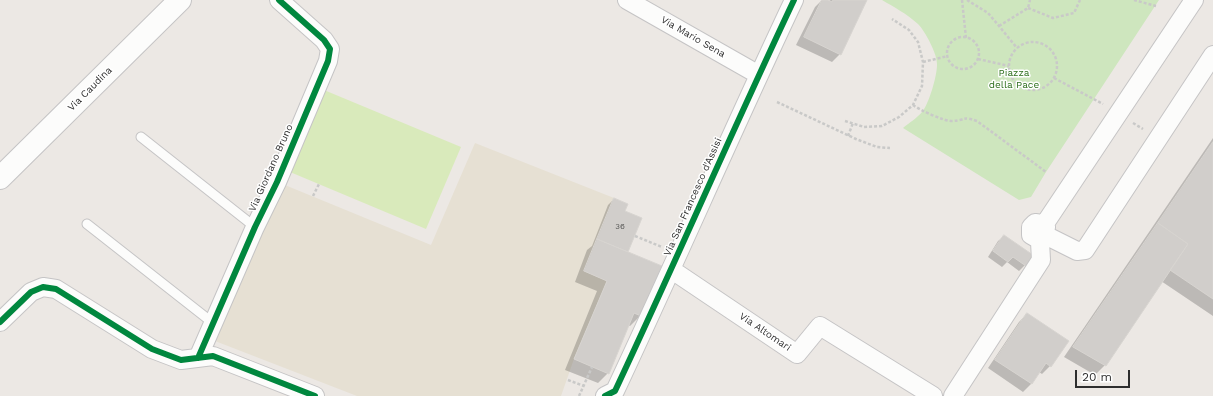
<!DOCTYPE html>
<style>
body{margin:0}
#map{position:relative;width:1213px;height:396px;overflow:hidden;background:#ece8e4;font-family:"Work Sans",sans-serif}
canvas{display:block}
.scale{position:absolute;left:1075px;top:370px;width:55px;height:18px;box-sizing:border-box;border:2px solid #2e2e2e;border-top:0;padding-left:5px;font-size:12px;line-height:14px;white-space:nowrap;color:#2e2e2e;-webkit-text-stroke:3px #fff;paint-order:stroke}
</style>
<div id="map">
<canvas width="1213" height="396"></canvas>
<div class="scale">20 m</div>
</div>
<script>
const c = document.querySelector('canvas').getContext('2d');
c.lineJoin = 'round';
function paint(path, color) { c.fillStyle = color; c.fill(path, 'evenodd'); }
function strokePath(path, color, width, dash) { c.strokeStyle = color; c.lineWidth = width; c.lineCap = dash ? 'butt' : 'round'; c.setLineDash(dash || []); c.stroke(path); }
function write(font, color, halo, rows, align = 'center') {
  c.font = font + ' "Work Sans",sans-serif'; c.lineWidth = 3; c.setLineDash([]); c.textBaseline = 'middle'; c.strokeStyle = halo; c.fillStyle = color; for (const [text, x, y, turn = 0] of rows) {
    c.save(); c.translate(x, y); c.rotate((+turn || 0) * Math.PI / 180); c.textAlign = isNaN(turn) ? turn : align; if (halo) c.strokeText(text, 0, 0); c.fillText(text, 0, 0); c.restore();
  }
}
paint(new Path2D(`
 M475,143L614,198L584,271L607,281L574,359L561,396H357L215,341L280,183L431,245Z`), '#e6e0d3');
paint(new Path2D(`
 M882,0H1159L1046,172L1031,197L1019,200L903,128C909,123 917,118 922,112C929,104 937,76 937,65C938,55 925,31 918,24C907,14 894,7 882,0Z`), '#cee6be');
paint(new Path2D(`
 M324,90L461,147L426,229L290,172Z`), '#d9eabb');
paint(new Path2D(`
 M822,0L829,2L830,0H866L840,54L832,62L796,45L815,7Z
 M1213,138V316L1161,281L1105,365L1095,375L1064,357Z
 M614,199L624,212L627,253L641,315L630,326L628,325L608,373L598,383L565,370L597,291L575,282L587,250L592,246L608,205Z
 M1004,236L1025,265L1019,271L1007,262L1002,267L988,257L998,241Z
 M1027,314L1050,366L1042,374L1039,372L1031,384L1023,392L988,368L1019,322Z`), '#0003');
const building = new Path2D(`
 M822,0H828L832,2L833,0H867L841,55L804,37Z
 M1213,142V299L1170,270L1188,244L1158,223Z
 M614,198L628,204L625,211L642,218L628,252L597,239Z
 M1158,223L1188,244L1106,366L1073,347Z
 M1004,235L1033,255L1026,266L1013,257L1008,262L993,251Z
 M597,239L662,266L641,316L634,313L609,374L574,359L607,281L584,271Z
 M1027,313L1069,341L1051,367L1046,363L1032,384L995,360Z`);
paint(building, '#d1cecb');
strokePath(building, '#d7d4d0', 1);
const lane = new Path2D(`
 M141,137L255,227
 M87,224L213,323`);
const street = new Path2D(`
 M627,0L759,75
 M1044,225L1194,0
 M1045,235L1077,251L1085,250L1213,55
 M672,270L797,354L820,326L933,396
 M0,322L31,292L43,287L56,289L152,349L181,360L213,356L315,396
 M198,358L255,227L277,182L328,61L330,49L324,40L279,0
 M605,396L615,391C676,261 733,129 794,0
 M953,396L1041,260L1040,242L1038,239L1031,235V227L1035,223L1042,224L1046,227L1045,234`);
const secondary = new Path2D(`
 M0,178L180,0`);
strokePath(lane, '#c5c4c5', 11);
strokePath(street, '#c5c4c5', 20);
strokePath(secondary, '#c5c4c5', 24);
strokePath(new Path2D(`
 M962,0L966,38
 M967,0L988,13L999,26L1017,48
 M1134,0L1156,6
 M1028,8L1053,18L1074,13L1080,0
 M999,26L1028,8L1030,0
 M947 53a16 16 0 1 1 32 0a16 16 0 1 1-32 0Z
 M1009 66a24 24 0 1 1 48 0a24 24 0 1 1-48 0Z
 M978,59L1009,66
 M923,62L948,56
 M1054,78L1103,104
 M777,102L856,139L877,147L890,148
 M913,105C920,110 945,122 953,121C967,120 962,116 977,121L1046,172
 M845,121L864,127L882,126L899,117L913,105L922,86L923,62L918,42L909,30L892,19
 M1133,123L1143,129
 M848,136L853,123
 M313,196L319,184
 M635,236L662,247
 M568,380L584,386
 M579,396L592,367`), '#c9c9c8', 2.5, [3, 2]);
strokePath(lane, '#fcfcfb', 9);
strokePath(street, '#fcfcfb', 18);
strokePath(secondary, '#fcfcfb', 22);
strokePath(new Path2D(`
 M0,322L31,292L43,287L56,289L152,349L181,360L213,356L315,396
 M198,358L255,227L277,182L328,61L330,49L324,40L279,0
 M605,396L615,391C676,261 733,129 794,0`), '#00873e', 6);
write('8px', '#585857', null, [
 ["36",620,227]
]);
write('10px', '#2e2e2e', '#fff', [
 ["Via Mario Sena",693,37,30],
 ["Via Caudina",90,89,-45],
 ["Via Giordano Bruno",271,168,-66],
 ["Via San Francesco d'Assisi",693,197,-66],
 ["Via Altomari",765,332,34]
]);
write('10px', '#2c6e1b', '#fff', [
 ["Piazza",1014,73],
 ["della Pace",1014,85]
]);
</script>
